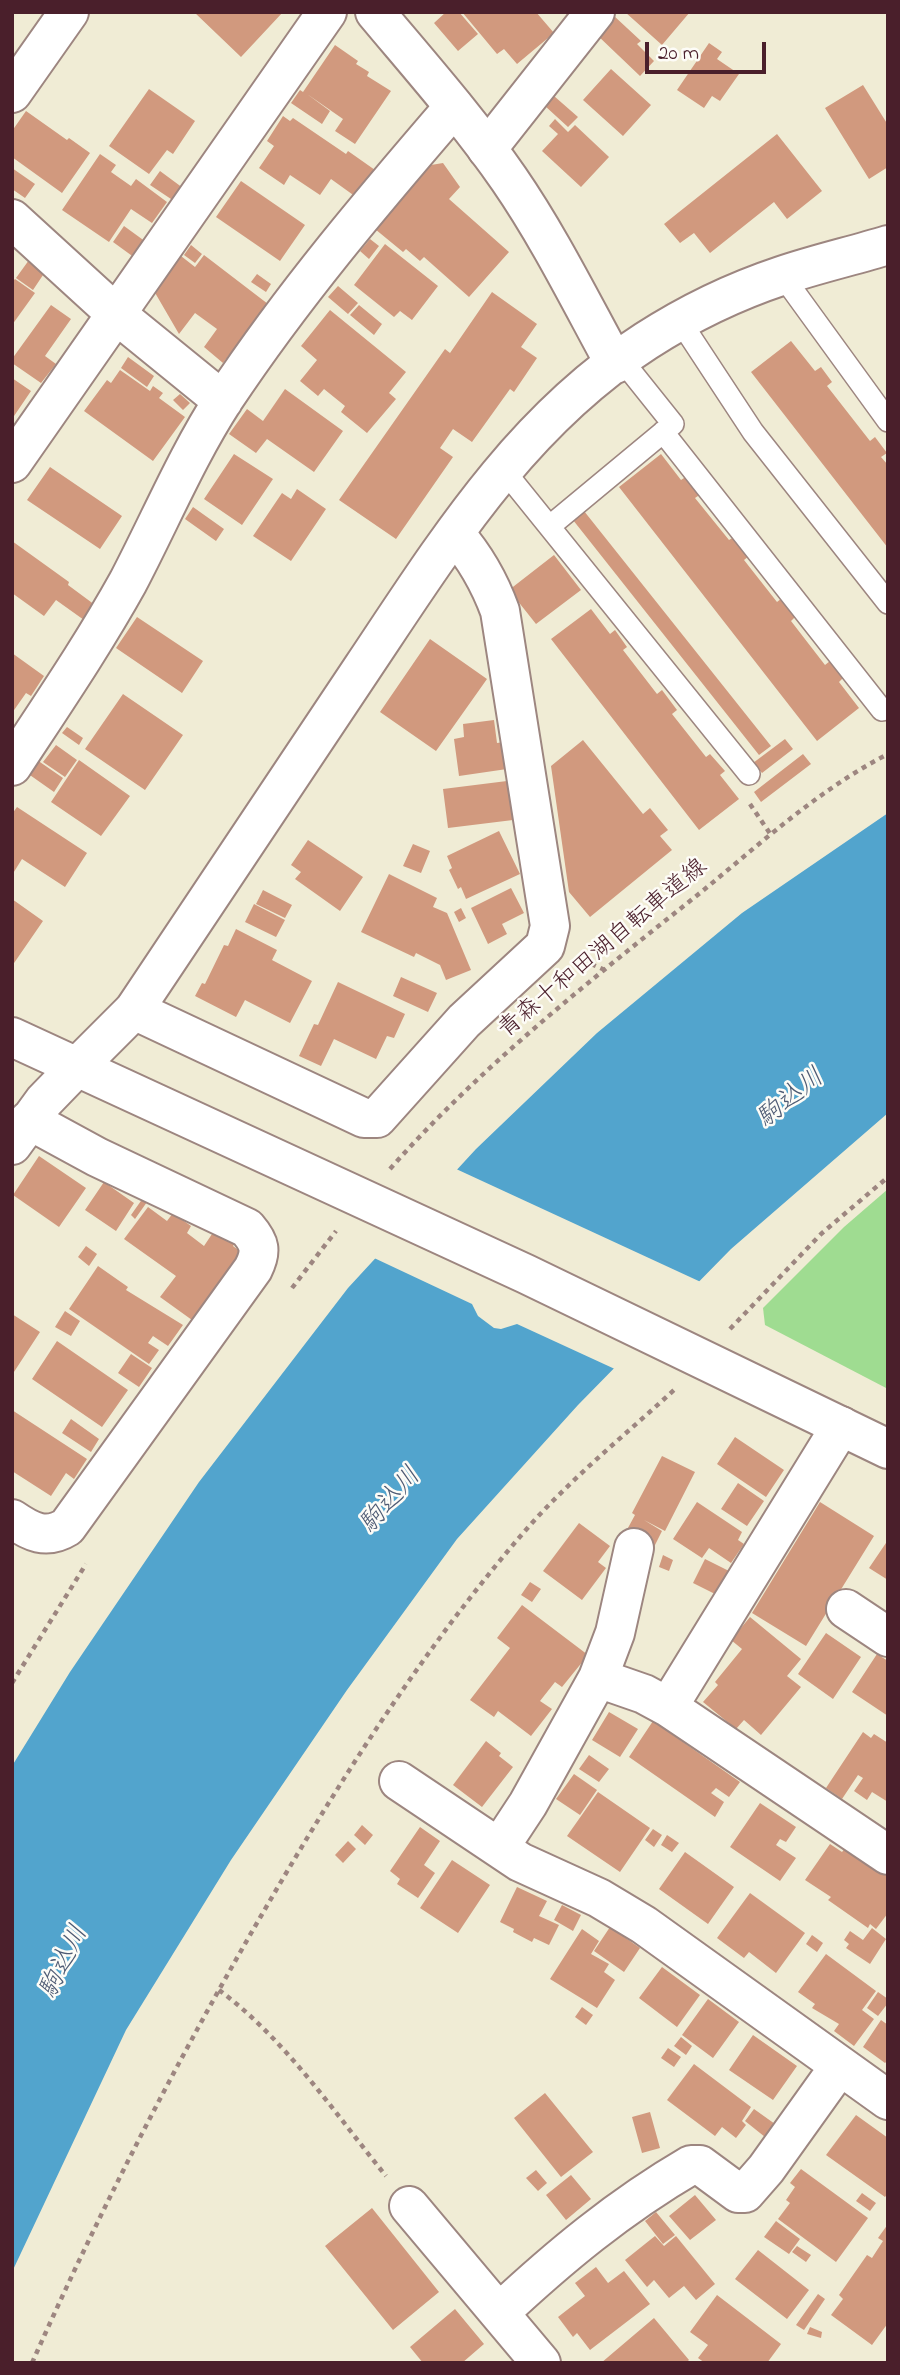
<!DOCTYPE html>
<meta charset="utf-8">
<style>
body{margin:0}
#map{position:relative;width:900px;height:2375px;overflow:hidden;background:#f0ecd5;font-family:"Indie Flower",sans-serif}
canvas{display:block}
.frame{position:absolute;inset:0;border:14px solid #4a1f2b;pointer-events:none}
.scale{position:absolute;left:645px;top:42px;width:121px;height:32px;box-sizing:border-box;border:4px solid #4a1f2b;border-top:0;padding-left:9px;font-size:21px;line-height:24px;white-space:nowrap;color:#4a1f2b;-webkit-text-stroke:5px #fdfcf7;paint-order:stroke}
</style>
<div id="map">
<canvas width="900" height="2375"></canvas>
<div class="frame"></div>
<div class="scale">20 m</div>
</div>
<script>
const c = document.querySelector('canvas').getContext('2d');
c.lineJoin = 'round';
function paint(path, color) { c.fillStyle = color; c.fill(path, 'evenodd'); }
function strokePath(path, color, width, dash) { c.strokeStyle = color; c.lineWidth = width; c.lineCap = dash ? 'butt' : 'round'; c.setLineDash(dash || []); c.stroke(path); }
function write(font, color, halo, rows, align = 'center') {
  c.font = font + ' "Indie Flower","Klee One",sans-serif'; c.lineWidth = 5; c.setLineDash([]); c.textBaseline = 'middle'; c.strokeStyle = halo; c.fillStyle = color; for (const [text, x, y, turn = 0] of rows) {
    c.save(); c.translate(x, y); c.rotate((+turn || 0) * Math.PI / 180); c.textAlign = isNaN(turn) ? turn : align; if (halo) c.strokeText(text, 0, 0); c.fillText(text, 0, 0); c.restore();
  }
}
paint(new Path2D(`
 M888,1189V1389L765,1325L763,1308L844,1227Z`), '#9fdc91');
paint(new Path2D(`
 M888,813V1113L731,1249L578,1405L457,1539L347,1690L231,1860L126,2030L12,2272V1766L70,1672L199,1482L348,1288L476,1149L597,1033L742,913Z`), '#52a4cd');
paint(new Path2D(`
 M454,1168L703,1283L617,1370L517,1324L501,1329L494,1328L478,1316L472,1304L372,1257Z`), '#f0ecd5');
paint(new Path2D(`
 M194,12H283L241,57Z
 M446,12H459L478,34L458,51L434,23Z
 M462,12H536L554,33L517,64L504,49L497,54Z
 M625,12H690L662,45Z
 M613,15L641,41L637,44L654,61L640,76L596,34Z
 M709,43L722,52L717,59L739,74L720,101L712,96L704,108L677,90Z
 M335,45L358,61L356,64L369,72L367,76L391,91L355,144L335,131L343,119L307,94L330,111L322,124L291,103L300,90L303,92Z
 M611,69L651,105L623,136L583,100Z
 M863,85L888,125V167L869,179L825,108Z
 M149,89L195,121L173,154L167,150L149,174L109,146Z
 M554,96L578,117L568,127L545,106Z
 M26,111L67,140L69,138L90,153L62,193L12,157V131Z
 M283,116L290,121L293,118L346,154L348,151L375,170L356,197L331,179L320,195L290,175L284,185L259,168L274,146L267,141Z
 M555,119L568,132L575,125L609,157L581,187L542,151L558,134L549,126Z
 M777,134L822,191L787,219L774,202L710,253L694,233L680,243L664,224Z
 M100,154L116,165L111,172L131,186L136,179L167,202L152,223L131,209L109,242L62,210Z
 M443,163L460,187L449,199L509,252L469,297L424,257L420,261L406,249L403,252L375,229L431,165Z
 M12,168L35,184L25,198L12,189Z
 M160,171L183,188L174,201L150,185Z
 M241,181L305,225L280,261L216,217Z
 M124,226L146,242L135,258L113,242Z
 M370,239L379,246L369,259L360,251Z
 M385,244L438,286L412,320L400,311L394,317L354,285Z
 M191,245L202,254L195,263L184,255Z
 M204,255L268,304L223,363L204,347L217,329L195,313L179,334L154,291L181,256L195,267Z
 M29,260L45,272L33,290L16,278Z
 M257,274L271,284L266,292L251,282Z
 M15,279L35,293L12,325V282Z
 M338,286L358,303L348,314L328,297Z
 M492,292L537,324L521,347L537,358L514,392L510,389L472,442L453,429L440,448L453,457L396,539L339,500L445,349L450,353Z
 M51,305L71,319L45,356L56,364L41,383L12,363V359Z
 M359,305L382,324L374,335L350,315Z
 M330,310L406,372L389,393L396,399L367,433L341,412L345,406L324,389L318,396L300,381L317,360L301,346Z
 M791,341L815,371L821,367L832,382L827,386L870,441L875,437L887,453L881,457L888,465V548L751,372Z
 M128,357L154,376L147,387L121,368Z
 M120,370L150,391L153,386L163,393L159,398L185,417L153,461L84,411L107,380L111,383Z
 M12,378L31,391L12,419Z
 M285,389L343,431L314,472L267,439L256,453L229,434L247,409L263,421Z
 M180,394L190,403L183,410L173,400Z
 M234,454L273,479L242,525L204,499Z
 M661,454L681,480L687,476L701,494L695,498L729,540L734,537L749,556L744,560L777,602L782,598L796,616L791,621L825,665L830,661L843,678L839,682L859,708L817,741L619,487Z
 M50,467L122,516L100,549L27,500Z
 M297,489L326,509L291,561L253,536L282,493L291,499Z
 M193,507L224,529L216,541L185,519Z
 M584,511L771,746L759,755L573,520Z
 M12,541L69,582L68,585L95,605L84,620L56,600L44,616L12,593Z
 M554,555L581,590L536,624L509,590Z
 M591,609L610,634L615,630L627,647L623,650L657,694L662,690L677,710L672,714L706,757L710,754L725,771L720,775L739,799L699,830L551,639Z
 M137,617L203,661L182,693L116,648Z
 M430,639L487,679L436,751L380,712Z
 M12,653L44,676L31,696L26,693L12,713Z
 M123,694L183,735L145,790L85,749Z
 M494,720L497,743L504,742L507,769L459,776L454,739L464,737L463,724Z
 M67,727L83,738L79,745L62,733Z
 M785,739L793,749L762,773L753,763Z
 M583,740L643,814L650,808L668,830L660,836L672,850L590,917L569,892L551,766Z
 M56,745L77,760L65,777L43,762Z
 M803,754L811,764L761,802L754,792Z
 M37,760L63,778L54,792L27,773Z
 M79,760L130,796L101,836L51,802Z
 M507,781L513,820L448,828L443,789Z
 M17,807L87,853L65,887L22,859L12,875V814Z
 M499,831L520,874L466,899L461,887L458,889L449,870L452,868L447,856Z
 M308,840L363,877L340,911L295,879L301,872L291,865Z
 M413,844L430,851L421,873L403,866Z
 M389,874L437,898L433,907L447,913L471,970L446,980L440,965L416,953L414,957L361,932Z
 M511,888L524,913L502,924L507,934L488,944L471,908Z
 M263,890L292,905L285,918L256,904Z
 M12,899L43,921L12,966Z
 M254,904L285,920L276,937L245,922Z
 M461,908L466,918L459,922L454,912Z
 M236,929L277,950L272,960L312,981L290,1023L245,1000L236,1017L195,996L202,983L205,984L224,945L228,946Z
 M401,977L437,993L428,1012L393,996Z
 M338,982L405,1014L394,1038L387,1036L376,1059L334,1039L321,1066L299,1056L314,1024L318,1025Z
 M39,1156L86,1188L59,1227L13,1195Z
 M104,1182L134,1203L116,1231L85,1210Z
 M143,1198L147,1202L135,1219L131,1215Z
 M148,1207L167,1221L173,1213L191,1226L187,1233L204,1246L216,1228L236,1242L233,1246L241,1252L192,1320L160,1297L176,1276L124,1239Z
 M86,1246L97,1254L89,1266L78,1257Z
 M98,1266L128,1287L126,1290L183,1325L168,1346L153,1336L148,1343L159,1350L149,1364L69,1309Z
 M65,1311L80,1321L71,1336L55,1327Z
 M12,1314L40,1332L12,1375Z
 M57,1341L128,1390L102,1427L32,1379Z
 M131,1354L152,1368L139,1387L118,1373Z
 M12,1410L87,1459L74,1479L66,1473L51,1496L12,1471Z
 M71,1419L99,1439L91,1452L62,1433Z
 M735,1437L784,1470L766,1497L717,1464Z
 M662,1456L695,1472L665,1531L644,1520L662,1531L651,1553L623,1537L635,1515L632,1513Z
 M738,1483L764,1501L747,1526L721,1509Z
 M697,1502L742,1532L738,1540L744,1544L731,1563L709,1548L702,1558L673,1539Z
 M820,1502L874,1536L806,1646L752,1613Z
 M579,1523L610,1546L598,1562L606,1568L582,1600L543,1571Z
 M888,1540V1580L869,1568Z
 M663,1555L673,1560L669,1571L659,1567Z
 M705,1559L729,1571L717,1595L693,1583Z
 M530,1582L541,1589L532,1602L521,1595Z
 M522,1605L588,1655L562,1687L555,1682L540,1701L552,1709L531,1736L498,1711L494,1717L470,1700L510,1648L497,1638Z
 M750,1617L801,1659L787,1676L801,1687L761,1735L744,1720L736,1729L703,1702L718,1685L715,1682L742,1649L731,1640Z
 M826,1633L861,1657L833,1699L798,1674Z
 M877,1654L888,1661V1716L852,1692Z
 M609,1712L638,1729L620,1757L592,1740Z
 M653,1721L740,1782L729,1797L716,1788L711,1793L724,1802L715,1817L629,1757Z
 M863,1732L871,1738L874,1734L888,1743V1802L872,1792L867,1800L854,1791L863,1778L858,1775L842,1799L826,1788Z
 M486,1741L501,1753L499,1756L513,1767L482,1807L453,1785Z
 M589,1755L609,1769L599,1782L579,1769Z
 M574,1774L597,1790L580,1815L556,1799Z
 M598,1792L650,1828L620,1872L567,1836Z
 M760,1803L796,1827L786,1842L780,1839L776,1845L796,1858L780,1881L730,1847Z
 M362,1825L373,1835L365,1845L354,1835Z
 M420,1827L440,1841L424,1865L435,1873L418,1898L397,1884L400,1879L390,1871Z
 M653,1829L662,1835L654,1847L645,1840Z
 M667,1835L679,1843L672,1852L661,1845Z
 M348,1841L356,1849L343,1863L335,1855Z
 M830,1844L842,1852L847,1846L888,1875V1913L876,1929L870,1924L868,1928L828,1900L831,1897L805,1880Z
 M685,1852L734,1887L708,1924L659,1889Z
 M452,1860L490,1885L458,1933L420,1908Z
 M517,1887L547,1901L539,1916L559,1925L549,1945L534,1938L532,1942L513,1932L514,1929L500,1922Z
 M750,1893L805,1933L776,1973L749,1952L744,1958L717,1938Z
 M562,1905L581,1915L573,1931L554,1920Z
 M610,1927L640,1948L624,1972L594,1951Z
 M872,1928L886,1939L870,1964L846,1948L849,1944L844,1940L850,1931L863,1940Z
 M582,1929L599,1941L591,1954L609,1964L604,1972L615,1980L597,2008L550,1979Z
 M812,1935L823,1943L817,1952L806,1944Z
 M826,1954L876,1991L862,2010L874,2019L854,2046L834,2031L839,2024L812,2008L815,2004L798,1992Z
 M662,1967L700,1995L677,2027L639,1998Z
 M878,1992L888,1999V2003L878,2016L867,2008Z
 M708,1999L739,2022L713,2058L682,2035Z
 M582,2007L593,2015L586,2025L575,2017Z
 M881,2020L888,2025V2060L885,2063L863,2047Z
 M753,2035L797,2066L773,2100L729,2070Z
 M681,2037L692,2046L686,2055L674,2046Z
 M668,2048L681,2057L674,2067L661,2058Z
 M694,2064L751,2107L742,2121L746,2125L736,2138L722,2127L715,2136L667,2100Z
 M545,2093L593,2152L561,2177L514,2118Z
 M754,2109L775,2124L765,2137L745,2121Z
 M650,2112L660,2148L642,2153L632,2117Z
 M856,2115L888,2138V2193L885,2197L826,2155Z
 M801,2169L868,2218L836,2262L778,2219L790,2203L786,2200L795,2187L790,2183Z
 M536,2170L547,2183L538,2191L526,2178Z
 M571,2175L591,2199L566,2220L546,2195Z
 M862,2193L876,2203L870,2211L856,2201Z
 M695,2195L716,2220L690,2240L669,2216Z
 M372,2208L439,2292L393,2330L325,2246Z
 M656,2212L675,2235L663,2244L645,2221Z
 M776,2221L800,2239L789,2254L764,2237Z
 M888,2224V2323L872,2345L831,2315L843,2299L839,2295L867,2255L872,2258L883,2241L878,2238Z
 M655,2236L664,2246L676,2236L715,2284L696,2300L684,2286L669,2298L654,2280L647,2287L625,2260Z
 M797,2246L811,2255L806,2262L792,2252Z
 M758,2250L809,2290L787,2319L735,2279Z
 M596,2267L608,2283L624,2271L650,2304L590,2350L577,2333L573,2337L558,2317L585,2296L575,2283Z
 M818,2294L825,2299L804,2330L796,2325Z
 M717,2295L781,2344L767,2363H705L698,2358L708,2345L690,2332Z
 M455,2309L484,2344L462,2363H423L410,2347Z
 M654,2318L689,2360L686,2363H601Z
 M810,2327L822,2332L821,2338L807,2334Z`), '#d1997e');
const service = new Path2D(`
 M782,275L888,421
 M680,321L753,432L888,603
 M663,432L882,710
 M502,468L749,774
 M550,526L673,424L621,359`);
const minor = new Path2D(`
 M12,93L69,12
 M487,149L595,12
 M12,219L116,314L223,401
 M12,463L327,12
 M12,766C52,705 93,645 128,582C160,521 187,456 224,399C293,295 373,201 454,107
 M134,1010L364,1118H377L464,1021L545,946L550,926L500,611C489,581 476,558 455,534
 M12,1145L44,1101L76,1068
 M12,1519C31,1532 46,1540 67,1527L253,1269C262,1251 260,1243 247,1228L97,1157L29,1120
 M846,1609L888,1637
 M598,1678L644,1694L668,1707L888,1855
 M668,1707L841,1426
 M399,1781L520,1862L599,1898L644,1925L888,2100
 M499,1848L528,1804L598,1678L615,1633L634,1548
 M409,2206L541,2363
 M499,2313C559,2257 619,2207 691,2165H700L738,2193H745L766,2169L839,2067`);
const tertiary = new Path2D(`
 M375,12C421,67 468,120 509,179C549,237 581,302 615,364
 M12,1037L526,1274L888,1449
 M76,1068L134,1010C211,896 286,781 363,667C444,546 520,422 646,341C688,314 733,292 781,276C816,264 852,256 888,245`);
strokePath(service, '#9d8680', 24);
strokePath(minor, '#9d8680', 42);
strokePath(tertiary, '#9d8680', 42);
strokePath(new Path2D(`
 M750,804L771,835
 M582,960L605,970
 M390,1169C481,1066 592,979 700,893C760,844 818,790 888,754
 M292,1288L336,1231
 M730,1329L821,1234L888,1177
 M12,1683L86,1564
 M219,1990C285,2039 334,2112 386,2176
 M32,2363C100,2210 177,2061 261,1916C338,1783 423,1649 524,1532C569,1480 624,1436 674,1390`), '#9d8680', 4.5, [5, 5]);
strokePath(service, '#fff', 21);
strokePath(minor, '#fff', 38);
strokePath(tertiary, '#fff', 38);
write('24px', '#4a1f2b', '#fdfcf7', [
 ["青森十和田湖自転車道線",604,950,-40]
]);
write('italic 26px', '#4e5b74', '#fdfcf7', [
 ["駒込川",792,1100,-39],
 ["駒込川",392,1502,-49],
 ["駒込川",66,1963,-64]
]);
</script>
